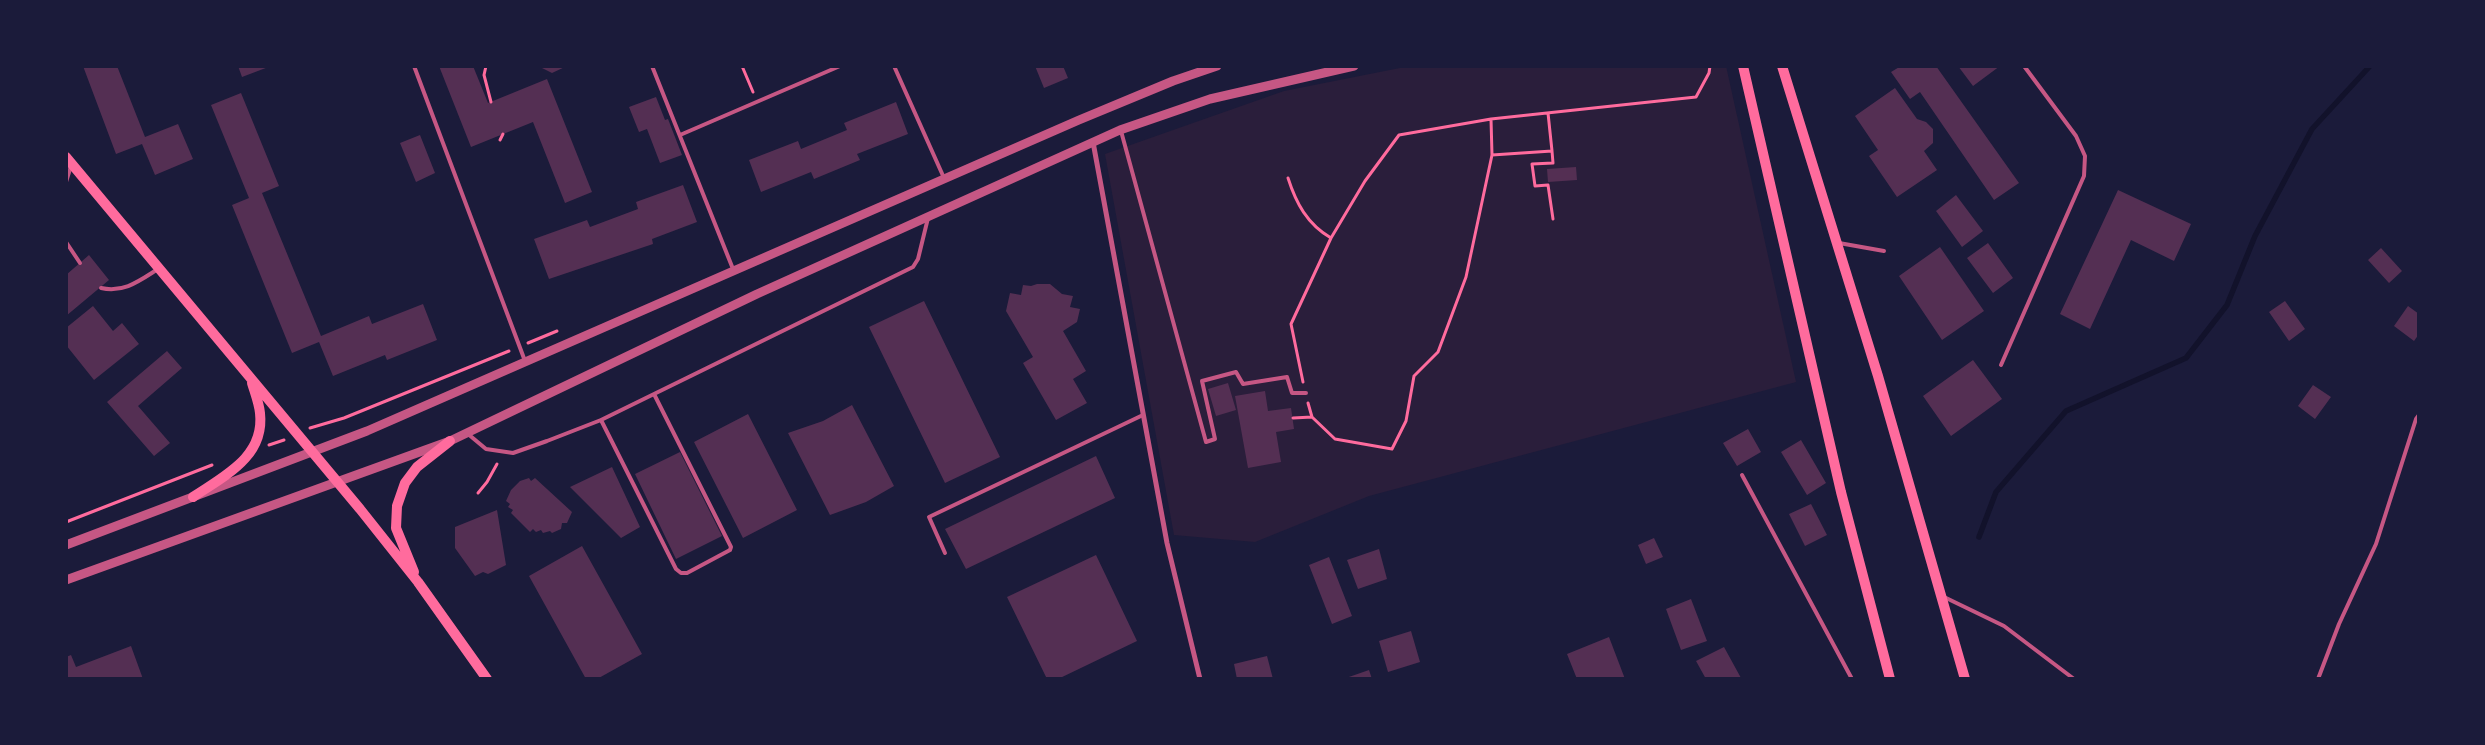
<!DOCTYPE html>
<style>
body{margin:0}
#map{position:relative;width:2485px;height:745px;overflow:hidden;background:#1b1b3a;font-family:Bitter,serif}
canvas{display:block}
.frame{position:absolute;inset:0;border:68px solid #1b1b3a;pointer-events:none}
</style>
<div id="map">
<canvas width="2485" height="745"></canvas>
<div class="frame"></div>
</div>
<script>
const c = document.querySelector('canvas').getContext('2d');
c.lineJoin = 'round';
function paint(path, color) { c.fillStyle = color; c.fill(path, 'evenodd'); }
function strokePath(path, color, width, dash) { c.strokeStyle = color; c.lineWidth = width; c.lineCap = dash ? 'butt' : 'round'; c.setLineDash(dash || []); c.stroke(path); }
paint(new Path2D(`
 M1410,66H1726L1796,382L1369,496L1255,542L1174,535L1105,154L1284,91Z`), '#2a1e3b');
strokePath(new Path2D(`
 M1979,537L1996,492L2066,411L2186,358L2227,305L2255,236L2312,129L2370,66`), '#12122b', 5.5);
paint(new Path2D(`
 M83,66H117L145,137L178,124L193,159L155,175L142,144L116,154Z
 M238,66H271L242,77Z
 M439,66H473L488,103L547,79L592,192L565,203L533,122L471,147Z
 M538,66H567L552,73Z
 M1035,66H1063L1068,78L1044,88Z
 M1901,66H1936L2019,183L1994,200L1920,92L1910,99L1891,72Z
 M1958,66H2000L1973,86Z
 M1895,88L1917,119L1926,122L1933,129V143L1924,151L1937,170L1897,197L1869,156L1878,150L1855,116Z
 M241,93L279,186L262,193L321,336L369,316L372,324L423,304L437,340L387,360L385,355L333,376L319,342L292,353L232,205L249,198L211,105Z
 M656,97L665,120L668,119L682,155L660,163L647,129L639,132L629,107Z
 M896,102L908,134L857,154L860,160L814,179L811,172L761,192L749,160L798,141L801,149L847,130L844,123Z
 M420,135L435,173L416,182L400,143Z
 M1576,167L1577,180L1548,182L1547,169Z
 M683,185L697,222L652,239L653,244L549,279L534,239L587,220L590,227L638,209L636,202Z
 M2118,190L2191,224L2174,261L2131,240L2090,329L2060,314Z
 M1956,195L1983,231L1962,247L1936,211Z
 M1988,243L2013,278L1993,293L1967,258Z
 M1940,247L1984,311L1942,340L1899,276Z
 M2381,248L2402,271L2389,283L2368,260Z
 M89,255L109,280L66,316V275Z
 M1037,284H1050L1062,294L1073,296L1070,307L1080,309L1077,322L1063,331L1086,371L1073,379L1087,403L1056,420L1023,363L1033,357L1006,311L1010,293L1021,295L1023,285L1031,286Z
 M924,301L1000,457L945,483L869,327Z
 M2285,301L2305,329L2289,341L2269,312Z
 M93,306L113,331L122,323L139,344L94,380L66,345V328Z
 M2408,306L2419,314V334L2414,341L2394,326Z
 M167,351L182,368L138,406L170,443L154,456L107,402Z
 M1973,360L2002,399L1951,436L1923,396Z
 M1228,383L1236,410L1216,416L1208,389Z
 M2313,385L2331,397L2315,419L2298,406Z
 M1265,391L1268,411L1291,408L1294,429L1276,432L1281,462L1248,468L1235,396Z
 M852,405L894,486L866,502L830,515L788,433L823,421Z
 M748,414L797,510L743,538L694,442Z
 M1748,429L1761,452L1737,466L1723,443Z
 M1801,440L1826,483L1807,495L1781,452Z
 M680,452L722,536L676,559L635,474Z
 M1096,456L1115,498L966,569L945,529Z
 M612,467L640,527L621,538L570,487Z
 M529,478L531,481L535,478L572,512L567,523H562L561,529L552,533L550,531L543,533L541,530L536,532L533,529L530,532L511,513L513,510L508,507L510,504L506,501L511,490L520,481Z
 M1811,504L1827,535L1805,546L1789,514Z
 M497,510L506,565L488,574L483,572L475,576L455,548V527Z
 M1654,538L1663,557L1646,564L1638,545Z
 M582,546L642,654L597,679H586L529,576Z
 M1379,549L1387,579L1358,589L1347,560Z
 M1096,555L1137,641L1058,679H1047L1007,597Z
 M1329,557L1352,616L1332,624L1309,565Z
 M1691,599L1707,641L1681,650L1666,609Z
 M1411,631L1420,662L1388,672L1379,641Z
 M1609,637L1625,679H1577L1567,654Z
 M131,646L143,679H66V657L71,655L76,667Z
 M1724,647L1741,678L1706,679L1696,661Z
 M1267,656L1273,679H1237L1234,664Z
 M1369,670L1372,679H1346V678Z`), '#542f53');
strokePath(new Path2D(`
 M486,66L484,75L491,102
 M742,66L753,92
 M1398,66H1399
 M500,140L503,134
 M1552,151L1553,163L1532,164L1535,186L1548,185L1553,219
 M1492,155L1552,151L1548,113
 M1288,178C1296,203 1307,224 1331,238
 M528,343L557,331
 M1303,382L1291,324L1331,238L1365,181L1399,135L1491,119L1696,97L1709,73L1710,66
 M1312,417L1335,439L1392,449L1406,421L1414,376L1438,352L1466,277L1492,155L1491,119
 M1293,418L1312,417L1308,403
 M310,428L344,418L509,351
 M269,445L284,440
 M478,493L487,482L497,464
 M66,522L212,465`), '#ff6b9d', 3);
strokePath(new Path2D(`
 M414,66L525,361
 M652,66L733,269
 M894,66L944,178
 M1121,131L1206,442L1215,439L1202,381L1236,372L1243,384L1287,377L1292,393H1306
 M680,135L840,66
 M66,182L71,166
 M66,242L80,263
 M1839,243L1884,251
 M101,288C124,293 139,281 158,269
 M2001,365L2084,176L2085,156L2076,136L2024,66
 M601,420L676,569L681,573H687L730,550L731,547L654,394
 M468,434L486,449L513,453L547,441L601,420L913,267L918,259L928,218
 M1742,475L1852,679
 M945,553L929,517L1143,415
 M1944,597L2004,626L2074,679
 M2318,679L2339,624L2376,544L2416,419L2419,415`), '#c65784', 4);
strokePath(new Path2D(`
 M1093,142L1167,543L1200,679`), '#c65784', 5);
strokePath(new Path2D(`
 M66,545L367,431L1079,120L1173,81L1217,66
 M66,580L450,441L757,294L1120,130L1210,99L1354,66`), '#c65784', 9);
strokePath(new Path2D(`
 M1743,66L1841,492L1890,679
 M1782,66L1878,376L1965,679
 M66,157L360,509L418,582L487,679
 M193,497C224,476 265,457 260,413C259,403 255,393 252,383
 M414,572L396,528L397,506L405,483L417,467L450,441`), '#ff6b9d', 10);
</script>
